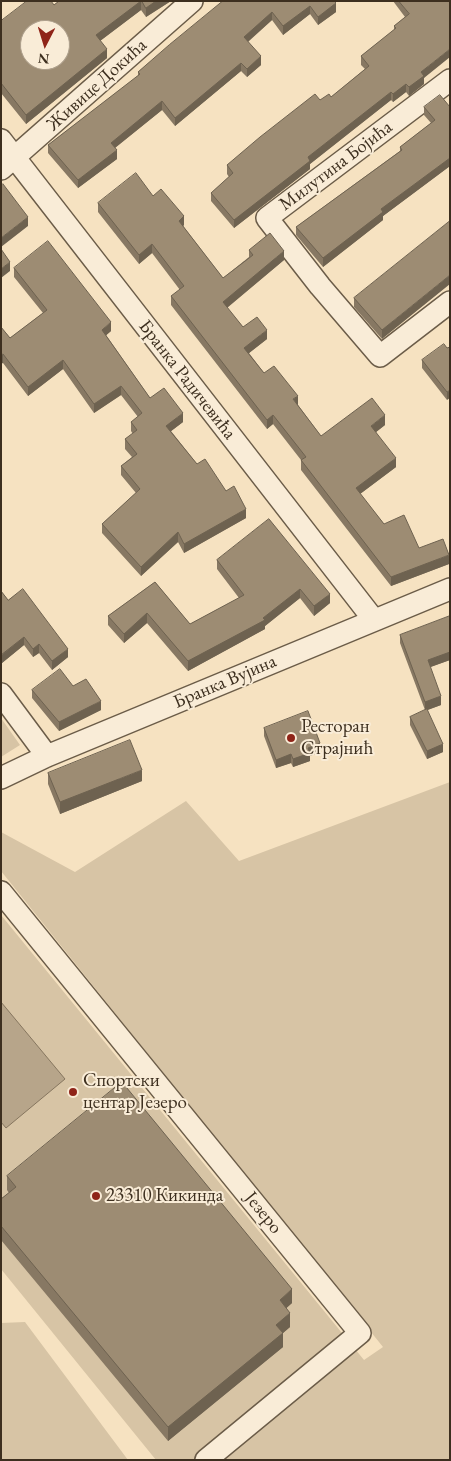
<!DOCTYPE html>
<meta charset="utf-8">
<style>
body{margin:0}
#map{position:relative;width:451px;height:1461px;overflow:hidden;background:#f6e2c1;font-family:"EB Garamond",serif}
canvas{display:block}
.frame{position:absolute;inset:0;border:2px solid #3d2f1f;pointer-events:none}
.north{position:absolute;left:20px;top:20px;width:50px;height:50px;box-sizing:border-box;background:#f9ecd7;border:1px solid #aea08d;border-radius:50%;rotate:185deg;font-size:14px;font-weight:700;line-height:20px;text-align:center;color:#3d2f1f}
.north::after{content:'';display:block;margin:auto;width:18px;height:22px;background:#8f2418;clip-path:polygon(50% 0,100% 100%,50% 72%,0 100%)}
</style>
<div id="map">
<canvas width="451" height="1461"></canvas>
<div class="frame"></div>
<div class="north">N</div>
</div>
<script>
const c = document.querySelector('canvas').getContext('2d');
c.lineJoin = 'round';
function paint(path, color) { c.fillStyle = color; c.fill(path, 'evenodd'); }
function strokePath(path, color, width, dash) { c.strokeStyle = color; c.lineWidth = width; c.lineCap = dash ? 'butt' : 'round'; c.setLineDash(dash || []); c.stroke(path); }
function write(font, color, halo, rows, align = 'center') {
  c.font = font + ' "EB Garamond",serif'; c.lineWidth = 4; c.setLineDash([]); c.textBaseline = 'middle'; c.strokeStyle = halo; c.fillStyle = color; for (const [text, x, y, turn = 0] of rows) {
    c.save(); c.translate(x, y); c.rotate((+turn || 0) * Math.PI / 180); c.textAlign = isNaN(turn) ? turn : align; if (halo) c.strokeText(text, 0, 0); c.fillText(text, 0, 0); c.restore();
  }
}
paint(new Path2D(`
 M1,718L20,745L1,757Z
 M450,782V1460H156L1,1269V915L364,1360L383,1347L1,871V832L75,872L186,801L239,861Z
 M25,1322L128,1460H1V1323Z`), '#d7c4a5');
const water = new Path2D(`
 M1,1002L65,1079L6,1128L1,1122Z`);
paint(water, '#b7a58a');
strokePath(water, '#86765f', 1);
const minor = new Path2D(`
 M450,80L267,218L320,286L380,356L450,302
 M1,140L374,620
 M1,169L192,1
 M1,694L47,756
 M1,778L47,756L450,589
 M1,892L360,1333L206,1460`);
strokePath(minor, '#6b5c48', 24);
strokePath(minor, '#f9ecd7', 21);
paint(new Path2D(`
 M59,1H171L146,17L141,10L100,41L107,58L26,124L1,93V21L54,5Z
 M223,1H334L336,12L318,25L310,14L283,35L272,20L248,42L261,65L247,77L241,71L175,126L162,110L115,148L117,159L78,188L48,153V145L138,76V72Z
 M393,1H450L424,78V84L409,96L406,92L393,102L391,100L310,164V169L234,228L211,201V193L229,177L227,174V165L320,100L331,97L365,69L361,65V56L394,30V26L405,17Z
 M424,107H450V166L383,216V220L323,267L296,235V227L400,151V147L431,123L424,115Z
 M153,196L184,225L183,226L223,278L249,257V250L284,260L227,308L243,327L267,339L249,353L264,373L298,405L321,436L385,425L376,432L396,467L360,494L384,524L419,548L449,564L391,586L301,470V460L273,424L267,429L171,305V296L180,290L152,253L139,264L98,212V203Z
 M450,221L382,339L354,307V298Z
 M14,268L111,331L106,335L150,398L183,422L171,431L197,464L226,491L246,518L184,553L178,542L141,576L102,533V524L136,493L121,475V466L132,457L125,449V439L133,434L131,431V422L138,417L121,395L94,413L63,369L28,396L3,363L1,327L10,338L43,313L14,277Z
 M447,348V400L422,368V360Z
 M269,519L330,603L314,616L300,598L265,626V629L188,671L147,623L124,643L108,625V616L155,582L190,624L239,598L217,569V560Z
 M1,591L8,600L68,657L52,670L39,653L33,657L24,645L2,663Z
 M450,616V660L430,667L441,705L427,710L443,752L427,759L410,725V717L425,710L400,643V635Z
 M73,686L101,710L59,731L32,698V690Z
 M264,728L320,752L310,756V761L293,767L291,763L276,768L264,736Z
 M48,773L142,781L60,814L48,784Z
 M7,1176L292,1303L286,1308L290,1327L283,1333V1347L168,1441L1,1240V1199L9,1193L7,1190Z`), '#877863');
paint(new Path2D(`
 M141,1V10L96,44V35Z
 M156,1H171L146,17V8Z
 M336,3V12L318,25V17Z
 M310,6V14L283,35V26Z
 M272,12V20L244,45V37Z
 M107,49V58L26,124V115Z
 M450,49V57L424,78V84L409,96V87L421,72Z
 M261,56V65L247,77V69Z
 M241,63V71L175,126V118Z
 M406,84V92L393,102V94Z
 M391,92V100L310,164V169L234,228V220L308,157Z
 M162,101V110L111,151V143Z
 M117,150V159L78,188V180Z
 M450,158V166L383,216V220L323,267V258L381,209Z
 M184,216V225L179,230V221Z
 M28,217V226L1,247V238Z
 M152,244V253L139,264V255Z
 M284,251V260L223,311V302Z
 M10,262V271L1,278V269Z
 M450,275V284L382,339V330Z
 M111,322V331L102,339V330Z
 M267,330V339L244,357V348Z
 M3,354V363L1,364V355Z
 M63,360V369L28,396V387Z
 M121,386V395L94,413V404Z
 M450,390V398L447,400V392Z
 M298,396V406L293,399Z
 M183,413V422L166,435V426Z
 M273,415V424L267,429V420Z
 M385,415V425L371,436V426Z
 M396,458V467L356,497V488Z
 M246,509V518L184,553V544Z
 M178,532V542L141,576V567Z
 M449,555V564L391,586V577Z
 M300,589V598L265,626V629L188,671V661L263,618Z
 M330,594V603L314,616V606Z
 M147,613V623L124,643V634Z
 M24,637V645L2,663V655Z
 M39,644V653L33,657V649Z
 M68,649V657L52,670V661Z
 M450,652V660L428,668V660Z
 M441,696V705L425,711V702Z
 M101,701V710L59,731V722Z
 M320,743V752L310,756V761L293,767V759L308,748Z
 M443,744V752L427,759V751Z
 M291,754V763L276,768V760Z
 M142,770V781L60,814V802Z
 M292,1289V1303L280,1314V1300Z
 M290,1313V1327L283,1333V1347L168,1441V1427L276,1325Z`), '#6e6250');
const building = new Path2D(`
 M27,1H51L54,5L59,1H141L96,35L107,49L26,115L1,83V21ZM30,30H60V60H30Z
 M142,1H156L146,8Z
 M223,1H334L336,3L318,17L310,6L283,26L272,12L244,37L261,56L247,69L241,63L175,118L162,101L111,143L117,150L78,180L48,145L140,74L138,72L169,45Z
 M399,1H450V49L421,72L424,76L409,87L406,84L393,94L391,92L308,157L310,161L234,220L211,193L233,173L227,165L260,137L315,94L320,100L329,94L331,97L369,66L361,56L396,28L394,26L409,14Z
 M440,95L450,107V158L381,209L383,212L323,258L296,227L402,150L400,147L435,120L424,107Z
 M136,173L153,196L161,189L184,216L179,221L223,278L253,255L249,250L270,233L284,251L223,302L243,327L257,317L267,330L244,348L264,373L274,366L298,396L293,399L321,436L372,398L385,415L371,426L396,458L356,488L384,524L404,515L419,548L443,539L449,555L391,577L301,460L306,457L273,415L267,420L171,296L184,286L152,244L139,255L98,203Z
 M3,184L28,217L1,238V186Z
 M450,221V275L382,330L354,298Z
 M48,241L111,322L102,330L150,398L164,388L183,413L166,426L197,464L205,459L226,491L234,486L246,509L184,544L178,532L141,567L102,524L140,489L121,466L137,454L125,439L137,430L131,422L142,413L121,386L94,404L63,360L28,387L3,354L1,355V327L10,338L47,310L14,268Z
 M1,249L10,262L1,269Z
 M444,344L447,348L450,347V390L447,392L422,360Z
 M269,519L330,594L314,606L300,589L263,618L265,620L188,661L147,613L124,634L108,616L155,582L190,624L244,595L217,560Z
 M23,589L68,649L52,661L39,644L33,649L24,637L1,655V591L8,600Z
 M450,616V652L428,660L441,696L425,702L400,635Z
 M60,669L73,686L86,679L101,701L59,722L32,690Z
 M427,709L443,744L427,751L410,717Z
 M308,711L320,743L308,748L310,753L293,759L291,754L276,760L264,728Z
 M130,740L142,770L60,802L48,773Z
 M122,1082L292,1289L280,1300L290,1313L276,1325L283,1333L168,1427L1,1226V1199L16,1187L7,1176Z`);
paint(building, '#9d8c73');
strokePath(building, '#6e6250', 1);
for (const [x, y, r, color] of [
 [291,738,5,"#8f2418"],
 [73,1092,5,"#8f2418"],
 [96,1196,5,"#8f2418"]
]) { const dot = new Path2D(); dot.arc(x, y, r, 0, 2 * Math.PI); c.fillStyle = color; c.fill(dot); strokePath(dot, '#f9ecd7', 2); }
write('19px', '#3d2f1f', '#f9ecd7', [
 ["Живице Докића",97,85,-42],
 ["Милутина Бојића",336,166,-37],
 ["Бранка Радичевића",187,380,52],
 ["Бранка Вујина",225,682,-23],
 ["Језеро",263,1213,51]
]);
write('19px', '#3d2f1f', '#f9ecd7', [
 ["Ресторан",301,727],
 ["Страјнић",301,749],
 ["Спортски",83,1081],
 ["центар Језеро",83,1103],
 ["23310 Кикинда",106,1196]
], 'left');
</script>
